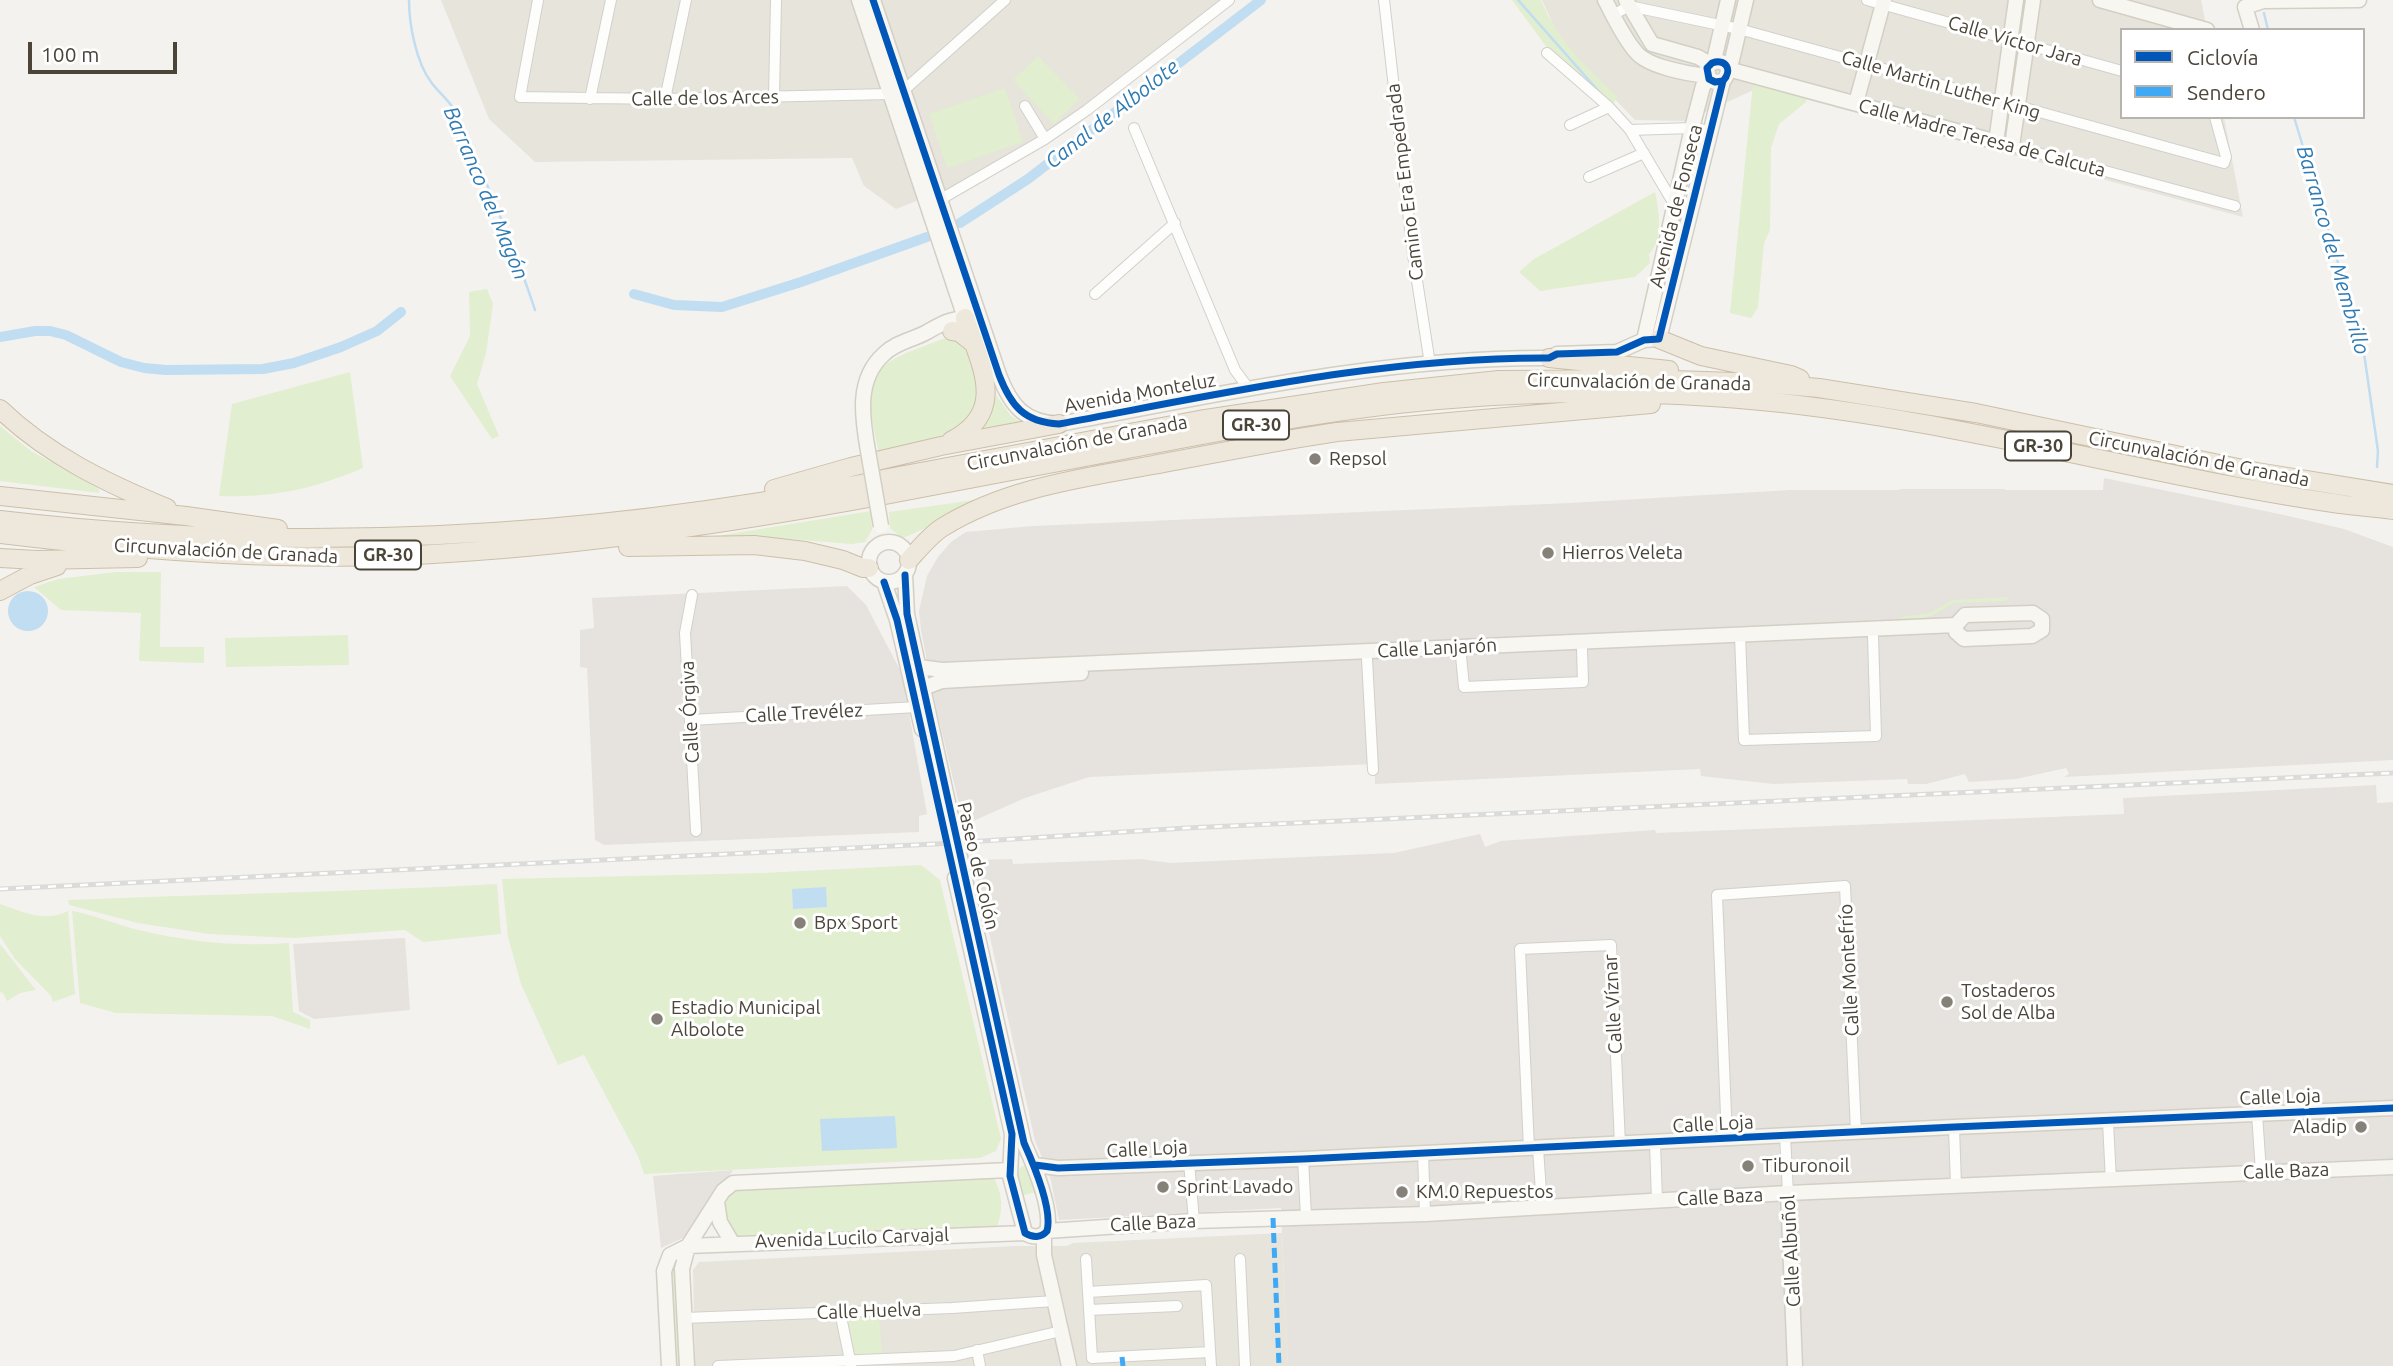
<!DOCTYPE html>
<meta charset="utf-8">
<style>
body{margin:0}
#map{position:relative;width:2393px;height:1366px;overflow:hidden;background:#f4f2ee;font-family:Ubuntu,sans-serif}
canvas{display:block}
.legend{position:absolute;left:2120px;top:28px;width:245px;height:91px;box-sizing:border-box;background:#fff;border:2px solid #b7b4b0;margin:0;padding:9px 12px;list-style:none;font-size:21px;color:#4b4439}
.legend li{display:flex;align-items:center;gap:14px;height:35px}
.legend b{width:35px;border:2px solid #b7b4b0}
.scale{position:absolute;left:28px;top:42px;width:149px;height:32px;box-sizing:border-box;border:4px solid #4b4439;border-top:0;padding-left:9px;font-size:21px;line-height:24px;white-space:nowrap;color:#4b4439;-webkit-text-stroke:5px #fff;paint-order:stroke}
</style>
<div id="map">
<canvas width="2393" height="1366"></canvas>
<ul class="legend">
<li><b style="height:9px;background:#0057b8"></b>Ciclovía</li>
<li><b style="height:9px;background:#3fa9f5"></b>Sendero</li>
</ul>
<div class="scale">100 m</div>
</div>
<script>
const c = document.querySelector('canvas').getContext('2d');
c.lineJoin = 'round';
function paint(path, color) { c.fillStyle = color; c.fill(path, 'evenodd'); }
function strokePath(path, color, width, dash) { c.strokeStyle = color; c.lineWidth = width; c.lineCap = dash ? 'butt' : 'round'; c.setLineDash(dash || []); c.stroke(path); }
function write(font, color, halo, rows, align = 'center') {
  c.font = font + ' Ubuntu,sans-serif'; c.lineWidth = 6; c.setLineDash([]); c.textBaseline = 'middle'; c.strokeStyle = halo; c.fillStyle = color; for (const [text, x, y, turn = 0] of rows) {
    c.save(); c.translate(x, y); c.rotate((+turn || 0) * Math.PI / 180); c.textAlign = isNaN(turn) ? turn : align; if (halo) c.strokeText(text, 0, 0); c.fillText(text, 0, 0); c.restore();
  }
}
paint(new Path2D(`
 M441,0H1222L1067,125L966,182L896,209L864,186L852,158L535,162L489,119Z
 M1542,0H2201L2207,30H2122V117H2224L2243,217L1760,87L1686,121L1635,120L1562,44Z
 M1282,1233L1288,1366H695L693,1270L699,1262L1016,1246H1067L1073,1243Z`), '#e7e4dc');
paint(new Path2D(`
 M2104,478L2284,515L2344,529L2393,547V760L2064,777L2069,774L2066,768L2016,779L1969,782L1965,774L1926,784H1908L1907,779L1773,784L1701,776L1700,769L1375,784V764L1089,777L1025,798L964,825L935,703L921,630L919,611L927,576L938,557L951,542L966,532L1033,526L1571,503L1790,490H2103Z
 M847,586L866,605L902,674L927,814L919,816V832L604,845L595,840L587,668L580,667V630L594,628L592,598Z
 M2376,785L2377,803L2393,802V1366H1288L1281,1208L1059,1220L1050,1176L1035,1141L973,860L1012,859L1013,864L1141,859L1170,863L1394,853L1480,834L1485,847L1501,841L1655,830L1656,833L2124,814L2123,798Z
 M405,938L410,1010L314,1019L299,1011L293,944Z`), '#e6e2de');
paint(new Path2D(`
 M1512,0H1541C1557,40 1587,68 1618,97L1612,105L1545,45Z
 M1038,56L1080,99L1054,124L1013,80Z
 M1753,83L1807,98L1806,102L1779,124L1771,148L1770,230L1764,243L1758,308L1751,318L1730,313Z
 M1005,88L1023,142L947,168L929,114Z
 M1655,192C1659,210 1664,240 1649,254L1650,263L1635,277L1540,291L1519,272L1534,259Z
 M487,289L493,304L486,353L477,384L499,436L492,439L450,376L470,336L469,292Z
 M948,337C952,338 957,338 959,340C974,349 977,392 977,407L957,429L935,442L879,453C860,365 869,367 948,337Z
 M350,372L363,468C313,489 273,498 219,496L232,404Z
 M996,395L1011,416L1022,423L979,432C989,420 993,410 996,395Z
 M0,426L31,451L99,489V493L0,481Z
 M989,498L908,536L902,538L890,528L889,512Z
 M871,511L872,530L865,542L852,544L762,537H711Z
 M116,572H161L160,647H204V663L139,661L141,613L61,610L34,587L58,579Z
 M2008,597L2006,601L1954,603L1931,616L1902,621L1899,617L1929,613L1952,600Z
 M348,635L349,665L226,667L225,638Z
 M921,865L940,880L1001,1139L996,1151L980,1158L644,1174L638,1156L584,1055L558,1065L521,984L508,937L502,879L763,873Z
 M497,884L501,934L423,942L405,930L294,938L209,934L138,923L69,905L68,900C211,894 354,892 497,884Z
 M0,904C23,912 45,923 68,911L75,994L53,1002L51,996L15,959L0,936Z
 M72,911C95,915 117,925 139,930C188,942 240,947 289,943L293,1012L310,1020V1029L272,1016L116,1013L80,1003Z
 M0,944L36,990L20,993L7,1001L3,993L0,992Z
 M1022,1166L1028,1167L1036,1192L1021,1196L1016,1172Z
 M992,1175C1003,1192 1004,1210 996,1229L735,1240C722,1226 721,1205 733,1189Z
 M675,1260L677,1261L683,1366H673L670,1263Z
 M879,1316L882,1354L854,1355L848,1318Z`), '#e1eecf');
paint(new Path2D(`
 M1900,489H2005L2002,495L1897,496Z
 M1894,491L1891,499L1841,501L1844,493Z
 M1828,504H1835L1837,559L1830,556Z
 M1873,515L1875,564L1857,565L1856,516Z
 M2008,517H2017L2020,572L2011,573Z
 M1831,564L1846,573L1847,603L1832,594Z
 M1978,580L1981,587L1930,589L1915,595L1912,589L1929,583Z
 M733,1170L692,1234L661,1248L653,1176Z`), '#e6e3df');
paint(new Path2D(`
 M8 611a20 20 0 1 1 40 0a20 20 0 1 1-40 0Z
 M826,887L827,907L793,909L792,889Z
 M895,1116L897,1148L822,1151L820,1119Z`), '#c0ddf1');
strokePath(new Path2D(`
 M409,0C409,24 416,62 431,82C438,92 449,100 455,111C484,176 513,243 535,310
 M1518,0L1601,94
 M2264,13L2268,30
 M2294,117L2363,346L2378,451L2377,467`), '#c0ddf1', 2.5);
strokePath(new Path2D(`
 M960,223L1028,179L1261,0
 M634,294L674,305L722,307L801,282L927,237
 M0,337L35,331H50L66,335L121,362L144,368L166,370L263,369L294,363L341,347L377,331L401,312`), '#c0ddf1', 10);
const street = new Path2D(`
 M538,0L520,97L665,99L890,94L903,91L1005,0
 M1384,0L1413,255L1430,364
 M1867,0L2122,71
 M1613,15L1629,6L1739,29L2224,163L2226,157L2215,117
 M1547,53L1609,107L1630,130L1674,204L1692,208
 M774,97L776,0
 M590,99L611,0
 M665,99L686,0
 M1025,106L1045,139
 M1570,125L1609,107
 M1134,128L1235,370L1249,389
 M1630,130L1692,128L1711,131
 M2012,146L2235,206
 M1589,177L1644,153
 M936,202L1045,139L1087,110L1229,0
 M1095,294L1175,223
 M692,595L685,633L696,831
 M1740,635L1744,740L1876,736L1873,636
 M1461,656L1464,687L1583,682L1582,649
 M1367,659L1373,770
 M691,720L917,707
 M2257,1114L2261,1172
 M2108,1122L2111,1181
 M1954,1127L1956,1186
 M1785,1136L1788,1193
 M1727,1139L1717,895L1845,886L1856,1132
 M1655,1143L1657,1201
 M1538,1148L1542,1207
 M1529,1149L1520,949L1611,945L1620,1144
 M1423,1152L1425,1214
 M1303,1159L1306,1217
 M1189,1162L1194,1221
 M1086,1259L1092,1358L1210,1352
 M1240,1259L1245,1366
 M1088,1292L1206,1285L1211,1366
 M1089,1310L1177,1306
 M840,1312L851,1365
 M684,1318L952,1308L1054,1301
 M977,1350L980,1366
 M718,1366L954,1356L1061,1331`);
const secondary = new Path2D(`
 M859,0L965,318
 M873,0L999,375C1011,406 1024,422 1059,424C1221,394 1384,357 1549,358L1557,354L1617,352L1644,340L1659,339L1723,81C1733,70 1726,58 1712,63L1707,68L1709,79L1715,82L1723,81
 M1605,0C1614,17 1623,37 1636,52C1648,67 1689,74 1708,76
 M1626,0L1652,44L1698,57L1710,64
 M2100,0L2207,30
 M2252,30L2245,7L2263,1L2359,0
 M1716,61L1715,56L1728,0
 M1728,67L1732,60L1746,0
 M1728,69L2012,146L2033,0
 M1856,103L1884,0
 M1996,142L2016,0
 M1644,340L1692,128L1703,86L1709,79
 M868,451C862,417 856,379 884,354C896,342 913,340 927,332C941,324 957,314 973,322
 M869 562a20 20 0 1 1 40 0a20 20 0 1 1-40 0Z
 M905,575L907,614L949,807
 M884,582L897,620L922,729
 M919,667L942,670L1956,625L1965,615L2033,613L2042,619V630L2032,636L1964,639L1956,632V625
 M923,688L942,681L1081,673
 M955,878L1012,1134L1010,1176L1025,1233C1033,1238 1041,1238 1047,1231C1053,1209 1033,1163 1024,1143L964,875
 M1035,1165L1058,1168L1303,1159L1954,1127L2393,1108
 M1788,1193L1795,1366
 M717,1202L720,1222L733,1244
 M1047,1231L1194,1221L1425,1214L1788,1193L2393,1167
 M1044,1234V1255L1069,1366
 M669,1366L664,1271L670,1255L688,1246L1025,1233
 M687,1366L682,1269L688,1246L723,1191L733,1183L1009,1170`);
const highway = new Path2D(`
 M952,331L959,332L973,343
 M1659,339L1701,356L1791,375L1800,379
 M1549,358L1669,370
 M0,409C48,455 106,483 167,508
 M951,441C1009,411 980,365 965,318
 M883,479L1199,420L1384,392L1499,380L1646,379L1762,383L1819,388L1976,413L2257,472L2393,494
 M774,489L851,467L941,446L1059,424
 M885,495C968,479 1051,464 1133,448C1239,428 1345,407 1452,399C1538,392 1625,391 1712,397C1925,410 2130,474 2340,504C2357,507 2375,507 2393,510
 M0,496L186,516L278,529
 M0,520C288,554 582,539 866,483
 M0,534C149,552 300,563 449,553C591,544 730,523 869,498
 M628,547L754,545L805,551L843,560L863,568H869
 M0,558L37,560L138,558
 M909,560C920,548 930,535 943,527C1006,488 1082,478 1153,465C1214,454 1275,441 1337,432L1651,404
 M0,591L30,575L57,566`);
strokePath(street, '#d2d0cb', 12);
strokePath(secondary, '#d3cfc5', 17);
strokePath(highway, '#ccbfa9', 20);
strokePath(street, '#fdfdfc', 10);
strokePath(secondary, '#f7f6f1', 14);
strokePath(highway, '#ede8db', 18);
const rail = new Path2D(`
 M0,889L935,844L1186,828L2393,773`);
strokePath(rail, '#dbdbda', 5);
strokePath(rail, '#fff', 2.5, [8]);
const secondaryBridge = new Path2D(`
 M868,451L881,526
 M949,807L964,875`);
strokePath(secondaryBridge, '#d3cfc5', 17, []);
strokePath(secondaryBridge, '#f7f6f1', 14);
strokePath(new Path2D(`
 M1273,1218L1279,1366
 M1122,1357L1123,1366`), '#3fa9f5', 5, [10, 5]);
strokePath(new Path2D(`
 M873,0L999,375C1011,406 1024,422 1059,424C1221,394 1384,357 1549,358L1557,354L1617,352L1644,340L1659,339L1723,81C1733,70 1726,58 1712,63L1707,68L1709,79L1715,82L1723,81
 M884,582L897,620L1012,1134L1010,1176L1025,1233C1033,1238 1041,1238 1047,1231C1053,1209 1033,1163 1024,1143L907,614L905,575
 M1035,1165L1058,1168L1303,1159L1954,1127L2393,1108`), '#0057b8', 7);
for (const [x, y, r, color] of [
 [1315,459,7,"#868178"],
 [1548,553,7,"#868178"],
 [800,923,7,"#868178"],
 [1947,1002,7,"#868178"],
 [657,1019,7,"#868178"],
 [2361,1127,7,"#868178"],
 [1748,1166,7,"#868178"],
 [1163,1187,7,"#868178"],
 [1402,1192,7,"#868178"]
]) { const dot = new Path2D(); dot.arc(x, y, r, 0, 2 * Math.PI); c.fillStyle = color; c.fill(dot); strokePath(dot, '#fff', 2.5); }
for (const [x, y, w] of [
 [1256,425,66],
 [2038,446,66],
 [388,555,66]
]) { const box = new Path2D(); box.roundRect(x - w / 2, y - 14.5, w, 29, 5); c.fillStyle = '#fff'; c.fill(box); strokePath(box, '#4b4439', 2); }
write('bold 18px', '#4b4439', null, [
 ["GR-30",1256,425],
 ["GR-30",2038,446],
 ["GR-30",388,555]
]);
write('19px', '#4b4439', '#fff', [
 ["Calle Víctor Jara",2015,41,16],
 ["Calle Martin Luther King",1941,85,16],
 ["Calle de los Arces",705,98,-1],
 ["Calle Madre Teresa de Calcuta",1982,138,15],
 ["Camino Era Empedrada",1405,182,-97],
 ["Avenida de Fonseca",1676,206,-76],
 ["Circunvalación de Granada",1639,382,1],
 ["Avenida Monteluz",1140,393,-10],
 ["Circunvalación de Granada",1077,443,-11],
 ["Circunvalación de Granada",2199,459,11],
 ["Circunvalación de Granada",226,551,3],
 ["Calle Lanjarón",1437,648,-3],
 ["Calle Órgiva",690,712,-93],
 ["Calle Trevélez",804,713,-3],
 ["Paseo de Colón",978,866,77],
 ["Calle Montefrío",1849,970,-93],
 ["Calle Víznar",1613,1004,-93],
 ["Calle Loja",2280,1097,-2],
 ["Calle Loja",1713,1124,-3],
 ["Calle Loja",1147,1149,-3],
 ["Calle Baza",2286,1171,-2],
 ["Calle Baza",1720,1197,-3],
 ["Calle Baza",1153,1223,-3],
 ["Avenida Lucilo Carvajal",852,1238,-2],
 ["Calle Albuñol",1791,1251,-93],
 ["Calle Huelva",869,1311,-2]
]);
write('19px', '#4b4439', '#fff', [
 ["Repsol",1329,459],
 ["Hierros Veleta",1562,553],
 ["Bpx Sport",814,923],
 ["Tostaderos",1961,991],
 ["Sol de Alba",1961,1013],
 ["Estadio Municipal",671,1008],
 ["Albolote",671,1030],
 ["Aladip",2347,1127,"right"],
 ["Tiburonoil",1762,1166],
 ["Sprint Lavado",1177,1187],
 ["KM.0 Repuestos",1416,1192]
], 'left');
write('italic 21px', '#2e7ab2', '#fff', [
 ["Canal de Albolote",1112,114,-38],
 ["Barranco del Magón",486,193,67],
 ["Barranco del Membrillo",2333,250,74]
]);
</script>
